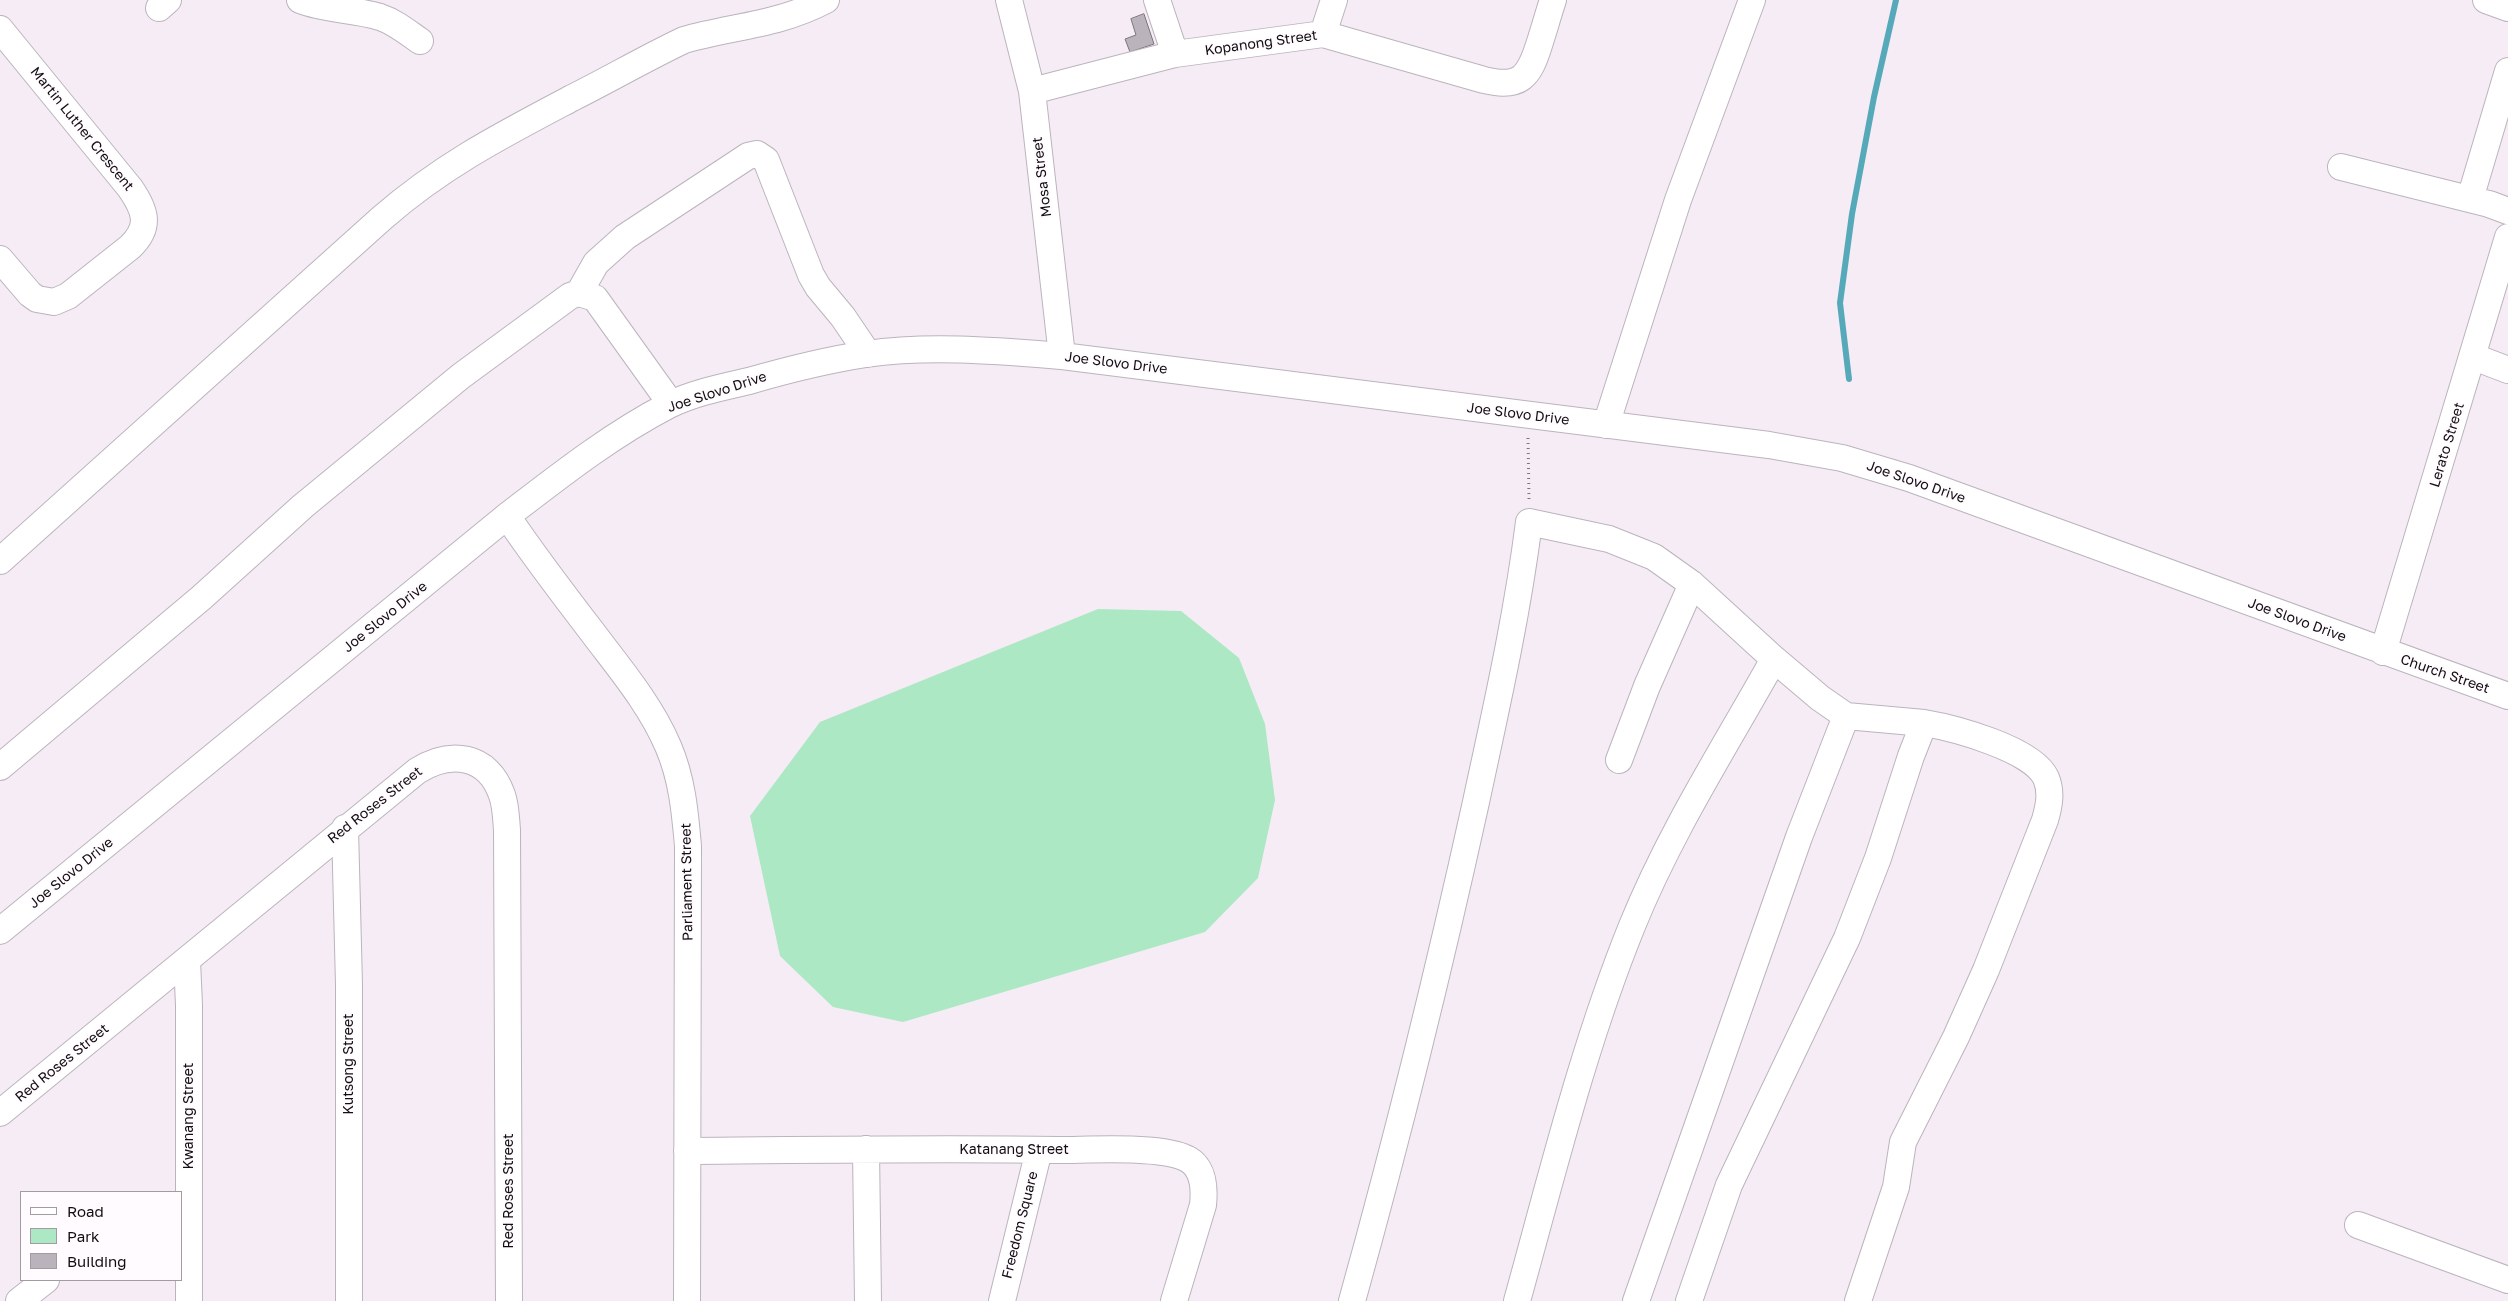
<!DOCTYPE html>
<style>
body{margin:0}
#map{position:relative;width:2508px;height:1301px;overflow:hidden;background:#f5ecf5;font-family:"Golos Text",sans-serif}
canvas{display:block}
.legend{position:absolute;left:20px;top:1191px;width:162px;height:90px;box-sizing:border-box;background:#fffbff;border:1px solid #a09ca0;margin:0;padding:6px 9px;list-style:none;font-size:15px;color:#110e11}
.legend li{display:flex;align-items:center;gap:10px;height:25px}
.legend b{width:25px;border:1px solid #a09ca0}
</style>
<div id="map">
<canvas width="2508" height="1301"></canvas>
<ul class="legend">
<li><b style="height:6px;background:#fff"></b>Road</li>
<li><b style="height:14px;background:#ace8c3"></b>Park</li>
<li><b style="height:14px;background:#bbb3bb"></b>Building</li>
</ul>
</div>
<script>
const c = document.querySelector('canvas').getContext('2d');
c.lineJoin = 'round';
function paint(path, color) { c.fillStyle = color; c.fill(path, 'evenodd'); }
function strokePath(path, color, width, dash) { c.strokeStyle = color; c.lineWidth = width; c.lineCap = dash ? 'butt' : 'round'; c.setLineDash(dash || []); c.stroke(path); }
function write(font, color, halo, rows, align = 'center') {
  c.font = font + ' "Golos Text",sans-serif'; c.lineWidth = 4; c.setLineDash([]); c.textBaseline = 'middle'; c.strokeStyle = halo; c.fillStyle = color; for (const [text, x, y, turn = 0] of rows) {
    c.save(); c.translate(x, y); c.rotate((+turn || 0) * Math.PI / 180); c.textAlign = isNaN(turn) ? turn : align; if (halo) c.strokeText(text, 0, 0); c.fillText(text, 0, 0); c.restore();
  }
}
paint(new Path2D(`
 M1098,609L1181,611L1239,658L1265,724L1275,800L1258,878L1205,932L903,1022L833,1007L780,956L750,816L820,722Z`), '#ace8c3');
strokePath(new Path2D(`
 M1849,379L1840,303L1852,214L1874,97L1896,0`), '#55a9b8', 6);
const building = new Path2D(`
 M1144,14L1154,44L1130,52L1125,39L1136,35L1131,19Z`);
paint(building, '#bbb3bb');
strokePath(building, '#7c757c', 1);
const minor = new Path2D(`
 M300,0C325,10 354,9 380,17C395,22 407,32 420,41
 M1009,0L1032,91L1062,356
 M1157,0L1175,54
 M2486,0L2508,8
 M159,8L168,0
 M0,29L130,188C146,211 151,227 130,247L68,296L54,302L37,299L30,294L0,259
 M1323,34L1334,0
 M1032,91L1175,54L1323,34L1484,80C1520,89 1529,77 1539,45C1544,30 1548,15 1553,0
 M2341,167L2489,204L2508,211
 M2470,199L2508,71
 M579,293L596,263L625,237L748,156L757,154L766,160L811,275L818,287L843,317L868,354
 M2474,357L2508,370
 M1606,425L1678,200L1752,0
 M507,516C534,556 563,594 593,633C620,669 650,704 668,746C682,778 685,812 688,846L687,1301
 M0,561L382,218C443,165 502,135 572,98C610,79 646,58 684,40C734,26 779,25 826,0
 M2383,652L2508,237
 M1619,760L1647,686L1692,584
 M0,767L201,598L303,506L461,376L570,296L579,293L595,298L671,404
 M345,828L349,985V1301
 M0,931L507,516C559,476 611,435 669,405C693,393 723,387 749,381C787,370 827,360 866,354C931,345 998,351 1062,356L1769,445L1842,458L1909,478L2508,696
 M187,961L189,1005V1301
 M0,1113L417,771C450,750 488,754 502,795C506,806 506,819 507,830L509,1301
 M866,1149L868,1301
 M687,1151C811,1150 935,1148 1059,1150C1091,1150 1156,1146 1183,1157C1203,1164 1205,1186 1203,1205L1174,1301
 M2358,1225L2508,1280
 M19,1301L46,1280
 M1002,1301L1039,1150
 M1352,1301C1398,1136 1439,970 1476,802C1496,709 1517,617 1529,522L1609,539L1654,557L1692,584L1774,659L1820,698L1846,716L1924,723
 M1517,1301C1552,1175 1583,1047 1632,926C1670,832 1725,747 1774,659
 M1636,1301L1799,837L1846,716
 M1689,1301L1729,1185L1847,938L1878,858L1911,756L1924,723C1954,728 2033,749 2046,778C2052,792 2049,806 2045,820L1986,970L1956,1037L1903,1142L1896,1187L1858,1301`);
strokePath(minor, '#bcb4bc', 28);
strokePath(new Path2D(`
 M1528,438L1529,499`), '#7d777d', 3, [1, 4]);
strokePath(minor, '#fff', 26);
write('14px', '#110e11', '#fffbff', [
 ["Kopanong Street",1261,43,-8],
 ["Martin Luther Crescent",82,129,51],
 ["Mosa Street",1042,177,-97],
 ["Joe Slovo Drive",1116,363,7],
 ["Joe Slovo Drive",717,392,-18],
 ["Joe Slovo Drive",1518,414,7],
 ["Lerato Street",2447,445,-73],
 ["Joe Slovo Drive",1916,482,19],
 ["Joe Slovo Drive",385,617,-39],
 ["Joe Slovo Drive",2297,620,20],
 ["Church Street",2445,674,19],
 ["Red Roses Street",375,805,-38],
 ["Joe Slovo Drive",71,873,-39],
 ["Parliament Street",687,882,-91],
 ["Red Roses Street",62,1063,-39],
 ["Kutsong Street",349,1064,-90],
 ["Kwanang Street",189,1116,-90],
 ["Katanang Street",1014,1150],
 ["Red Roses Street",509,1191,-90],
 ["Freedom Square",1020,1225,-76]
]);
</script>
